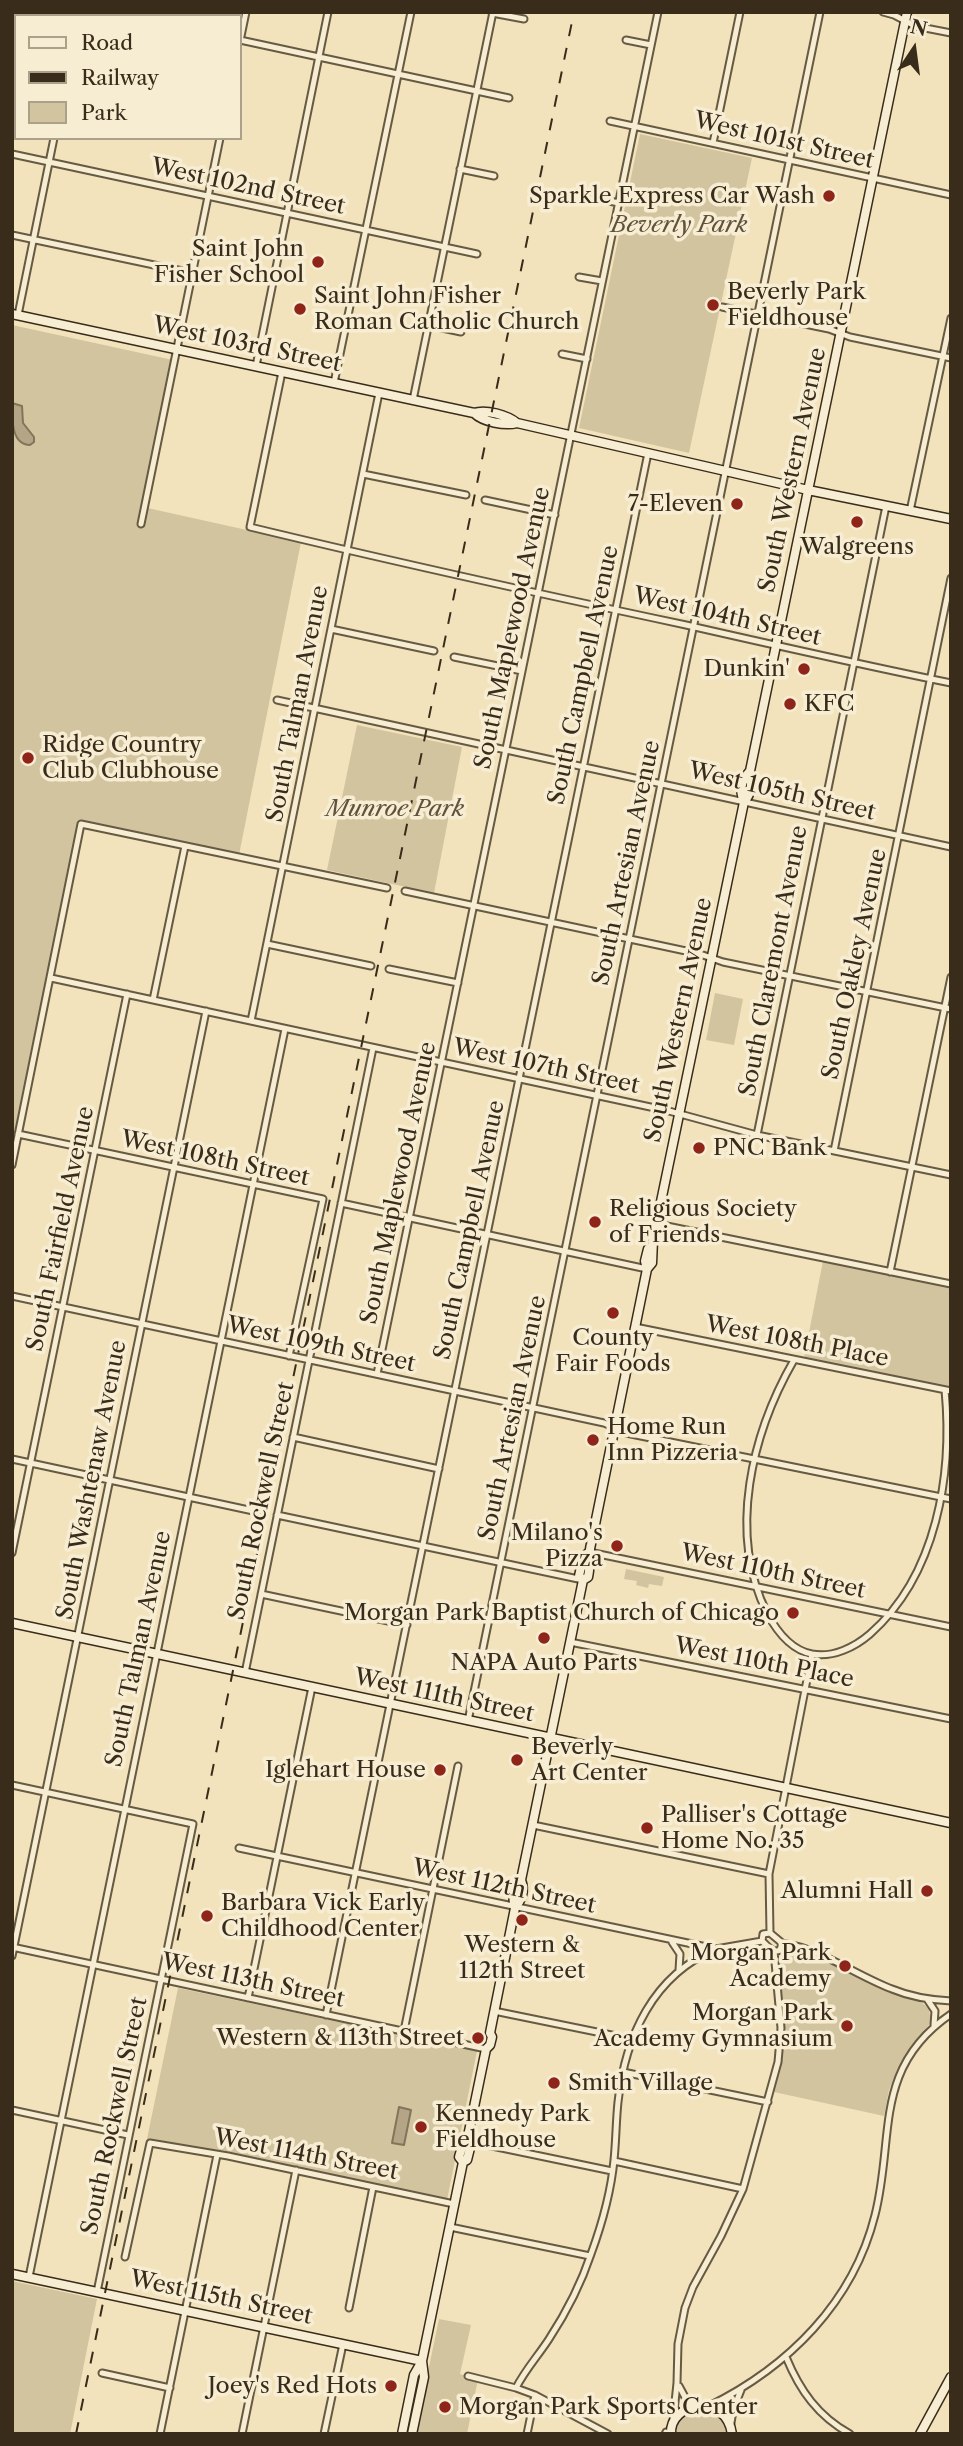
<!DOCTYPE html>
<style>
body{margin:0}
#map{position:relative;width:963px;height:2446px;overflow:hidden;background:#f2e3bc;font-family:"Libre Caslon Text",serif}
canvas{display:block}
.frame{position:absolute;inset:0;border:14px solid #392c1a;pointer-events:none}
.legend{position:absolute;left:14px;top:14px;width:228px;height:126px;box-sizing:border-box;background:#f7edd3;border:2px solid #aba089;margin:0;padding:9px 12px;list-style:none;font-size:21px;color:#392c1a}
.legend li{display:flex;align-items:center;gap:14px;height:35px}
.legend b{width:35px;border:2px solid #aba089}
.north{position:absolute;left:879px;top:14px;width:70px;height:70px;-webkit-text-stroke:5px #f7edd3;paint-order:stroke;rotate:13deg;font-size:19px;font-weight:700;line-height:28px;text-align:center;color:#392c1a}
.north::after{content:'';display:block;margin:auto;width:24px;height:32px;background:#392c1a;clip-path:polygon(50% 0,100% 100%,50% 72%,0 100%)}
</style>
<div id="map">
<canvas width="963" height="2446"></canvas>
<div class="frame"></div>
<ul class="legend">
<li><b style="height:9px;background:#f7edd3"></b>Road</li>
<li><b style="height:9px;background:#392c1a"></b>Railway</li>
<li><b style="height:19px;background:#d3c4a0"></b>Park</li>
</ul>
<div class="north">N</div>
</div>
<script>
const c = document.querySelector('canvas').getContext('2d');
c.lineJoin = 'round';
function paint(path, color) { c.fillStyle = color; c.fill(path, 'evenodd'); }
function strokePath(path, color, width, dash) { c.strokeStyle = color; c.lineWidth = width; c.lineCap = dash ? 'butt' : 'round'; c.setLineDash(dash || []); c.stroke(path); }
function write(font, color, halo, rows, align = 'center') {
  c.font = font + ' "Libre Caslon Text",serif'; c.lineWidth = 7; c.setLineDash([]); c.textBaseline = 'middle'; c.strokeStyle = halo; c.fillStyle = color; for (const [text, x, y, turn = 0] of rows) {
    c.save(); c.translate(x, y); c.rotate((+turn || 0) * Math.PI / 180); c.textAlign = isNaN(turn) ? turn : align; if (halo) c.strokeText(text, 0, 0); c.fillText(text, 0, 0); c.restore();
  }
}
paint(new Path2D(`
 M640,134L752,158L689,453L579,428Z
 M12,325L173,360L143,507L301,542L239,855L81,822L12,1152Z
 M357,725L462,747L434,893L327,870Z
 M715,993L743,999L734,1045L706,1040Z
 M823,1261L951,1287L950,1388L804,1358Z
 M626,1569L664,1577L662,1586L649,1584L648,1588L636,1585L637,1581L624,1579Z
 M794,1950C828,1955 857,1980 889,1992C903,1998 919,1997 929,2009L931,2022L899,2066L889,2090L884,2116L774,2092C782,2065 786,2039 784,2010C783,1994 777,1977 778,1960L786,1952Z
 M178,1988L477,2051L447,2200L215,2151L211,2152L147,2139Z
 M12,2281L97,2299L70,2434H12Z
 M439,2319L471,2325L460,2374L478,2379L467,2434H415Z
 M708,2411L722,2414L729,2434H675V2428L681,2418Z`), '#d3c4a0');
const water = new Path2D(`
 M12,403L22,406L23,423L34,437V442L30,445C11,445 12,418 12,403Z
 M399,2107L411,2110L404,2145L392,2143Z`);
paint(water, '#b3a585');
strokePath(water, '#82755a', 2);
const street = new Path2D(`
 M110,12L126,16
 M883,12L894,15L915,26L951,33
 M492,13L524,19
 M79,16L80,12
 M240,40L509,98
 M626,40L651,45
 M240,41L246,12
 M12,72L16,73
 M610,121L951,195
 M713,143L740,12
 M12,154L477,254
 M460,169L494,176
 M594,198L619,203
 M12,235L192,273
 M579,277L602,281
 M722,307L829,329L850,337L951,358
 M18,315L54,138
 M428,325L461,332
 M562,354L587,359
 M256,366L328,12
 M282,372L250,527C395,562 540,594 686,625C774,645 862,665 951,683
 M334,383L411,12
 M413,400L493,12
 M363,474L466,495
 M485,500L555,515
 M910,511L951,318
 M141,524L220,138
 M331,629L434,651
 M454,657L522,671
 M277,700L951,847
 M405,891L700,954L723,962L951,1009
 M267,944L371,966
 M389,969L458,983
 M51,978L669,1111L757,1135L951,1175
 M153,1000L185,846
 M251,1021L379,393
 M18,1134L323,1199L289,1356
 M757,1135L886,506
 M834,1151L951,578
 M12,1165L81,824L387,888
 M341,1203L647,1269
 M657,1224L951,1284
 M890,1272L951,977
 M12,1296L604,1423L626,1433L951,1499
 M635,1327L951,1391
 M794,1360C752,1433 727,1533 767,1613C776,1630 791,1650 812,1654C833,1658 855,1647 870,1634C937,1575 953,1474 945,1390
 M377,1374L658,12
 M293,1437L439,1469
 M12,1459L258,1512
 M277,1515L583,1580
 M589,1552L951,1627
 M12,1553L127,994
 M261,1594L407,1625
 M570,1642L951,1719
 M245,1673L373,1048
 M468,1721L820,12
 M12,1785L193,1824L97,2292
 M533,1825L769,1874
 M239,1848L716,1949L762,1941
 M770,1933L769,1874L812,1654
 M770,1933L782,1943L780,1950C773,1954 768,1946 762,1941L763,1934Z
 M672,1942L680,1954L679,1970
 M782,1943C822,1949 855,1975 892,1989C911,1997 931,2000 951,2001
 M12,1947L486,2049
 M12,1956L206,1011
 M248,1998L312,1687
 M927,1999L935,2011L934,2025
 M494,2011L631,2039
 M326,2015L648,453
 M404,2031L458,1766
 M623,2072L768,2102
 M12,2110L128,2135
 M468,2141L612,2171
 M614,2161L743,2189
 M450,2227L590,2256
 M125,2257L150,2143L228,2156L454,2204
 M29,2277L285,1029
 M349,2308L373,2187
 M786,2357C800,2391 818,2416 850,2434
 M102,2373L170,2388
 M468,2376L516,2388L535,2395L608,2434
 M679,2386L686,2399L698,2406
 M516,2388C525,2370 538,2356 549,2339C566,2313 581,2284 591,2254C602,2224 611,2192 614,2160C616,2141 616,2121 618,2102C625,2037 653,1975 716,1949
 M709,2406C788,2367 853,2303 875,2215C895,2137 872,2068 951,2014
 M673,2421L677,2383L678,2344L685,2308L693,2287L721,2236L743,2189L778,2062L781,2028L774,1951
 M731,2423L733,2410L741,2390
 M160,2434L217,2155
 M242,2434L296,2170
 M324,2434L343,2344
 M527,2434L535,2395
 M665,2434L666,2432`);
const secondary = new Path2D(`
 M12,314L474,413C486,409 507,415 517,423L808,490L951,519
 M474,413C483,422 505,426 517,423
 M744,802C739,790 741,781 750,771
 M647,1269L645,1261L648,1249L652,1246
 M583,1580L579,1576L583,1558L589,1552
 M12,1623L951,1823
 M515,1908C512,1897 513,1888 521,1880
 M463,2162L459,2157L462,2147L467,2141
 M12,2274L422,2361
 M402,2434L414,2375L422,2361
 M412,2434L424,2377L422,2361L463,2162L467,2160L470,2148L467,2141L486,2049L490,2045L492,2037L490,2033L515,1908C522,1899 525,1891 521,1880L583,1580L588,1577C591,1564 588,1555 591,1544L647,1269L652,1263L653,1240L744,802C752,793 752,783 750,771L907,12
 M671,2434C669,2402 726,2392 732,2434
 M920,2434L951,2377`);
strokePath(street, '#675a42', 9);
strokePath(secondary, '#392c1a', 11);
strokePath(street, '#f7edd3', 5);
strokePath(secondary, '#f7edd3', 8);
strokePath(new Path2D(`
 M76,2434L574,12`), '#392c1a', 2, [12, 12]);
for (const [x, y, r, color] of [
 [829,196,7,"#8f2418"],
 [318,262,7,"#8f2418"],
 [713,305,7,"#8f2418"],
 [300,309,7,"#8f2418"],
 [737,504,7,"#8f2418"],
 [857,522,7,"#8f2418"],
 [804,669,7,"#8f2418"],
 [790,704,7,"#8f2418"],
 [28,758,7,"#8f2418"],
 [699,1148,7,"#8f2418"],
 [595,1222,7,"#8f2418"],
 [613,1313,7,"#8f2418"],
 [593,1440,7,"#8f2418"],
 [617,1546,7,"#8f2418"],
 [793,1613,7,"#8f2418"],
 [544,1638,7,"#8f2418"],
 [517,1760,7,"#8f2418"],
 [440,1770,7,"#8f2418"],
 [647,1828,7,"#8f2418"],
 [927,1891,7,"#8f2418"],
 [207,1916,7,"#8f2418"],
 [522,1920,7,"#8f2418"],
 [845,1966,7,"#8f2418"],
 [847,2026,7,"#8f2418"],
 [478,2038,7,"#8f2418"],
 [554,2083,7,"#8f2418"],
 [421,2127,7,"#8f2418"],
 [391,2386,7,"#8f2418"],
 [445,2407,7,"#8f2418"]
]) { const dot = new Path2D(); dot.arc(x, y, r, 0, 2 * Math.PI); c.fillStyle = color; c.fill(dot); strokePath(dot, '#f7edd3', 2.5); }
write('23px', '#392c1a', '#f7edd3', [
 ["West 101st Street",784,141,13],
 ["West 102nd Street",248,187,12],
 ["West 103rd Street",247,345,12],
 ["South Western Avenue",793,470,-78],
 ["West 104th Street",727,617,13],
 ["South Maplewood Avenue",513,628,-78],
 ["South Campbell Avenue",584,675,-78],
 ["South Talman Avenue",298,704,-79],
 ["West 105th Street",782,792,13],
 ["South Artesian Avenue",627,863,-78],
 ["South Claremont Avenue",774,961,-79],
 ["South Oakley Avenue",855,964,-78],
 ["South Western Avenue",679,1020,-78],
 ["West 107th Street",546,1067,12],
 ["West 108th Street",215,1159,12],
 ["South Maplewood Avenue",399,1183,-78],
 ["South Fairfield Avenue",61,1229,-78],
 ["South Campbell Avenue",470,1230,-78],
 ["West 108th Place",797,1342,11],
 ["West 109th Street",321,1345,12],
 ["South Artesian Avenue",513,1418,-78],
 ["South Washtenaw Avenue",92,1480,-79],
 ["South Rockwell Street",262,1501,-78],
 ["West 110th Street",773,1572,12],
 ["South Talman Avenue",139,1649,-78],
 ["West 110th Place",764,1663,11],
 ["West 111th Street",444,1696,12],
 ["West 112th Street",504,1887,12],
 ["West 113th Street",253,1981,12],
 ["South Rockwell Street",115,2116,-78],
 ["West 114th Street",306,2155,11],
 ["West 115th Street",221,2298,12]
]);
write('23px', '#392c1a', '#f7edd3', [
 ["Sparkle Express Car Wash",815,196,"right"],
 ["Saint John",304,249,"right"],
 ["Fisher School",304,275,"right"],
 ["Beverly Park",727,292],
 ["Fieldhouse",727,318],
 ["Saint John Fisher",314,296],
 ["Roman Catholic Church",314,322],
 ["7-Eleven",723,504,"right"],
 ["Walgreens",857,547,"center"],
 ["Dunkin'",790,669,"right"],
 ["KFC",804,704],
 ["Ridge Country",42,745],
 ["Club Clubhouse",42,771],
 ["PNC Bank",713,1148],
 ["Religious Society",609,1209],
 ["of Friends",609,1235],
 ["County",613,1338,"center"],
 ["Fair Foods",613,1364,"center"],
 ["Home Run",607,1427],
 ["Inn Pizzeria",607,1453],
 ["Milano's",603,1533,"right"],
 ["Pizza",603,1559,"right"],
 ["Morgan Park Baptist Church of Chicago",779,1613,"right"],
 ["NAPA Auto Parts",544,1663,"center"],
 ["Beverly",531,1747],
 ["Art Center",531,1773],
 ["Iglehart House",426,1770,"right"],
 ["Palliser's Cottage",661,1815],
 ["Home No. 35",661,1841],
 ["Alumni Hall",913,1891,"right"],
 ["Barbara Vick Early",221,1903],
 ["Childhood Center",221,1929],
 ["Western &",522,1945,"center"],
 ["112th Street",522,1971,"center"],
 ["Morgan Park",831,1953,"right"],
 ["Academy",831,1979,"right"],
 ["Morgan Park",833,2013,"right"],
 ["Academy Gymnasium",833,2039,"right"],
 ["Western & 113th Street",464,2038,"right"],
 ["Smith Village",568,2083],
 ["Kennedy Park",435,2114],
 ["Fieldhouse",435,2140],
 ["Joey's Red Hots",377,2386,"right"],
 ["Morgan Park Sports Center",459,2407]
], 'left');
write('italic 23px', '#60523c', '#f7edd3', [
 ["Beverly Park",679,225],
 ["Munroe Park",395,809]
]);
</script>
